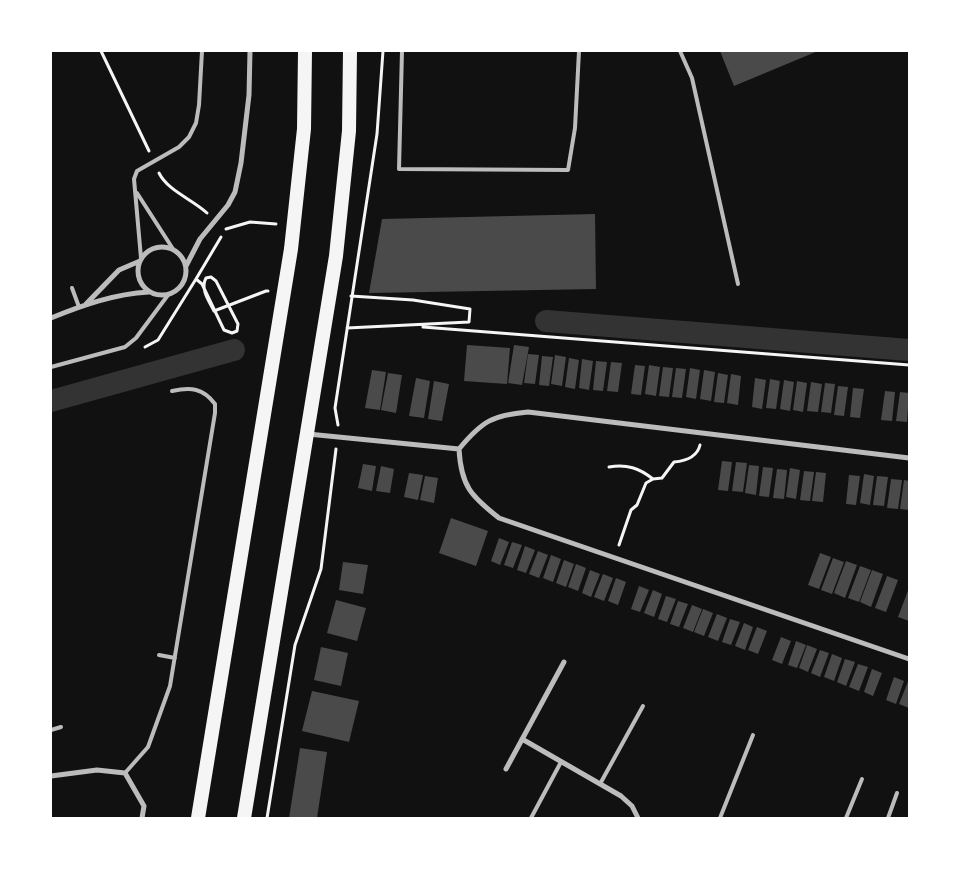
<!DOCTYPE html>
<style>
body{margin:0}
#map{position:relative;width:960px;height:869px;overflow:hidden;background:#111;font-family:"Roboto Condensed",sans-serif}
canvas{display:block}
.frame{position:absolute;inset:0;border:52px solid #fff;pointer-events:none}
</style>
<div id="map">
<canvas width="960" height="869"></canvas>
<div class="frame"></div>
</div>
<script>
const c = document.querySelector('canvas').getContext('2d');
c.lineJoin = 'round';
function strokePath(path, color, width, dash) { c.strokeStyle = color; c.lineWidth = width; c.lineCap = dash ? 'butt' : 'round'; c.setLineDash(dash || []); c.stroke(path); }
function paint(path, color) { c.fillStyle = color; c.fill(path, 'evenodd'); }
strokePath(new Path2D(`
 M546,321L909,350
 M51,401L234,350`), '#333', 22);
paint(new Path2D(`
 M720,51H818L734,86Z
 M595,214L596,289L369,293L382,219Z
 M467,345L510,348L507,384L464,381Z
 M514,345L529,347L522,385L508,383Z
 M528,354L539,355L535,384L524,383Z
 M555,355L566,357L562,386L551,384Z
 M542,356L553,357L549,386L539,385Z
 M569,358L579,360L575,389L565,387Z
 M582,359L593,361L589,390L579,388Z
 M596,361L607,362L603,391L593,390Z
 M611,362L622,363L618,392L607,391Z
 M635,365L645,366L641,395L631,394Z
 M649,365L660,367L656,396L645,394Z
 M663,367L673,368L669,397L659,396Z
 M676,368L686,369L682,398L672,397Z
 M690,368L700,370L696,399L686,397Z
 M372,370L386,372L380,410L365,408Z
 M704,370L715,372L711,401L700,399Z
 M388,373L402,375L396,413L381,410Z
 M718,373L728,375L724,403L714,402Z
 M731,374L741,376L738,405L727,403Z
 M416,378L430,381L424,418L409,416Z
 M755,378L766,380L762,409L752,407Z
 M770,379L780,381L776,409L766,408Z
 M784,380L794,382L790,411L780,409Z
 M434,381L449,384L442,421L428,419Z
 M797,381L807,383L803,412L793,410Z
 M811,382L822,384L818,412L807,411Z
 M825,383L835,384L831,413L821,412Z
 M838,386L848,387L844,416L834,415Z
 M853,388L864,389L860,418L850,417Z
 M885,391L895,392L892,421L881,420Z
 M900,392L909,393L907,422L896,421Z
 M722,461L732,462L728,491L718,490Z
 M736,462L747,463L743,492L732,491Z
 M363,464L376,466L372,491L358,488Z
 M749,465L759,466L756,495L745,493Z
 M381,466L394,469L390,493L376,491Z
 M763,467L773,468L769,497L759,496Z
 M790,468L800,470L796,499L786,497Z
 M777,469L787,470L784,499L773,498Z
 M804,471L814,472L810,501L800,500Z
 M816,472L826,473L823,502L812,501Z
 M409,473L423,475L418,500L404,497Z
 M864,474L874,476L870,505L860,503Z
 M849,475L860,476L856,505L846,504Z
 M425,476L438,478L434,503L420,500Z
 M877,476L888,477L884,506L873,505Z
 M891,479L902,480L898,509L887,508Z
 M904,480L909,481V510L900,509Z
 M451,518L488,531L476,566L439,553Z
 M499,538L509,542L500,565L491,561Z
 M512,542L522,545L513,568L504,565Z
 M525,546L535,550L526,573L517,570Z
 M538,551L548,555L539,578L529,574Z
 M820,553L831,557L819,589L808,585Z
 M551,555L561,559L553,582L543,578Z
 M833,558L844,562L832,594L821,590Z
 M564,560L574,564L566,587L556,583Z
 M846,561L857,565L845,598L834,593Z
 M343,562L368,565L363,594L339,590Z
 M576,564L586,568L578,591L568,587Z
 M860,566L871,570L859,602L848,598Z
 M590,570L600,574L591,597L582,593Z
 M872,570L883,574L871,607L860,602Z
 M603,574L613,578L604,601L594,597Z
 M887,576L898,580L886,612L875,608Z
 M616,578L626,582L618,605L608,601Z
 M639,586L649,590L640,612L631,609Z
 M909,588V621L898,617Z
 M653,590L662,594L654,617L644,613Z
 M666,596L676,599L667,622L658,619Z
 M336,600L366,608L357,641L327,633Z
 M678,601L688,604L679,627L670,624Z
 M692,605L702,609L693,632L683,628Z
 M703,609L713,613L704,636L694,632Z
 M717,614L727,618L718,641L708,637Z
 M730,619L740,622L731,645L722,642Z
 M744,623L753,627L745,650L735,646Z
 M757,627L767,631L758,654L748,650Z
 M781,637L791,641L782,664L772,660Z
 M796,641L806,645L797,668L788,665Z
 M807,645L817,649L808,672L799,668Z
 M321,647L348,653L341,686L314,680Z
 M820,650L829,653L820,677L811,673Z
 M832,654L842,658L834,681L824,677Z
 M845,659L855,662L846,686L837,682Z
 M858,664L868,667L859,691L849,687Z
 M872,669L882,673L873,696L864,692Z
 M894,677L904,681L896,704L886,700Z
 M909,679V708L899,704Z
 M312,691L359,701L349,742L302,731Z
 M300,748L327,752L317,818H289Z`), '#4a4a4a');
strokePath(new Path2D(`
 M101,51L149,151
 M159,173C168,191 192,199 207,213
 M226,229L250,222L276,224
 M221,237L196,279L202,284L224,330L232,333L237,331L238,324L216,281L211,277L206,278C200,289 209,301 214,311L266,291H268
 M423,327L909,365
 M347,328L469,322L470,309L413,300L351,296
 M145,347L158,340L196,279
 M338,425L335,408L377,134L383,51
 M609,467C627,464 639,468 653,479L662,478L674,462C685,461 697,458 700,445
 M619,545L631,510L637,505L646,483L653,479
 M267,818L295,645L321,569L336,449`), '#f5f5f5', 3);
strokePath(new Path2D(`
 M402,51L399,169L568,170L575,128L579,51
 M680,51L692,78L738,284
 M137,193L173,249
 M141,258L134,179L137,171L179,147L189,137L196,123L199,105L202,51
 M72,288L79,307
 M51,367L125,347L136,338L168,295
 M159,655L175,658
 M51,730L61,727
 M125,773L148,747L170,686L215,413V404C203,388 191,387 172,391
 M600,784L643,706
 M531,818L561,762
 M720,818L753,735
 M846,818L862,779
 M888,818L897,793`), '#bcbcbc', 4);
strokePath(new Path2D(`
 M138 271a24 24 0 1 1 48 0a24 24 0 1 1-48 0Z
 M186,266L200,239L228,205L235,192L241,163L249,95L250,51
 M86,304L119,270L140,261
 M51,318C83,305 114,294 149,292
 M308,434L459,449C482,421 493,415 528,412L909,458
 M459,449C461,486 471,496 499,518L909,659
 M522,739L621,796L632,806L638,818
 M506,769L564,662
 M51,776L97,770L125,773L144,806L142,818`), '#bcbcbc', 5);
strokePath(new Path2D(`
 M198,818L291,249L304,129L305,51
 M244,818L336,256L349,131L350,51`), '#f5f5f5', 14);
</script>
